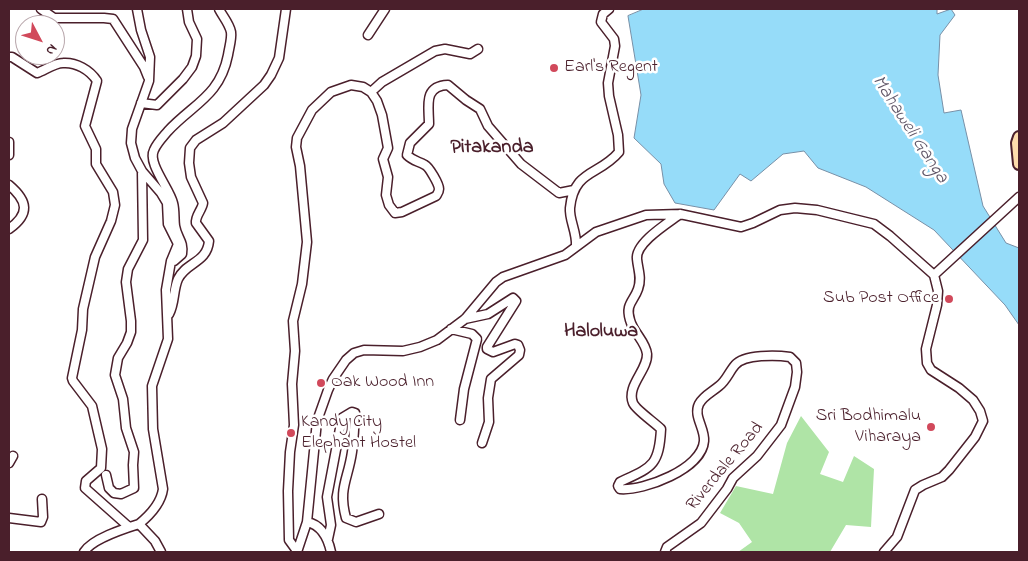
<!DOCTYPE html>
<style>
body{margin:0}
#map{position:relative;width:1028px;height:561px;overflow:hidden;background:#fff;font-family:"Indie Flower",sans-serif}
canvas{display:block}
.frame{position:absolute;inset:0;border:10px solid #4a1f2b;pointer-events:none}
.north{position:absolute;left:15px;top:15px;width:50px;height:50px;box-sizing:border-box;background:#fff;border:1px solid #b7a5aa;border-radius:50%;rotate:130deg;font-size:14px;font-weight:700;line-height:20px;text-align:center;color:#4a1f2b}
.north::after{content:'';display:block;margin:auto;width:18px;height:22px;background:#d1495b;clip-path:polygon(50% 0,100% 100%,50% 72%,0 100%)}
</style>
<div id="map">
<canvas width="1028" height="561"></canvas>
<div class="frame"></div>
<div class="north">N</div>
</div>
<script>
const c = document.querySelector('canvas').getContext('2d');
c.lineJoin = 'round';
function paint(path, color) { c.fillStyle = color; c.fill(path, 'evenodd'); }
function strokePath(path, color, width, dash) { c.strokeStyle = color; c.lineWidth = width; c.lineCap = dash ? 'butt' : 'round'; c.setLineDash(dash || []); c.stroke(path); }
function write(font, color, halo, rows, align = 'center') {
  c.font = font + ' "Indie Flower",sans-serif'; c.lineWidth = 5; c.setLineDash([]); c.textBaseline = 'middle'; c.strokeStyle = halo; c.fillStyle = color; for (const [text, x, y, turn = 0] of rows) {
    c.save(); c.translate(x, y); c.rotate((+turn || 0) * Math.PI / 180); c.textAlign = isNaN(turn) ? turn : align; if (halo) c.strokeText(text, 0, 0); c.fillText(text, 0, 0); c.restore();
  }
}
paint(new Path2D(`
 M801,416L829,452L820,474L843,482L854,456L874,469L871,527L846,525L830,552H738L752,542L739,523L720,513L736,486L773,494L787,443Z`), '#afe4a6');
const water = new Path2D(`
 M644,9H937V14L951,9L955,15L940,35L938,75L944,113L961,110L983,206L1006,243L1019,248V325L1005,305L934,230L866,187L818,168L804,151L783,154L751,181L740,174L714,210L675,203L664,184L661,164L634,138L641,95L628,16Z`);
paint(water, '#96dcf9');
strokePath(water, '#7890a7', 1);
const minor = new Path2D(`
 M41,9L54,18H104L113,19L144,67L148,77
 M137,9L141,30L150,57L149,81L132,129L131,143L135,158L142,171L161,193L167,203L168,224L178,244L171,261L166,290L168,339L152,386L153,429L163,489C161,504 150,515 139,524
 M368,35L385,9
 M9,57H12L37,73C45,70 55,63 63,63C76,62 90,70 97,81L85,126L96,149V164L113,192L115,205L111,221L95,257L83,309L82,330L72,378L73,381L92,406L102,449L101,468L86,481L85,488L129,527
 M371,92L382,82L435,51L445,49L470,54L478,49
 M141,103L157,105L183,79L192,67L196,56L197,39L189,22L187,9
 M9,142V155
 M9,185C28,201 30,214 9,229
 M576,246C577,232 569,220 570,208C574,169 599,176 619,152L618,135L609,96L608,83L615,46L614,39L601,22L603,14L609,9
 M171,261H174L182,254C184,241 177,238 175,226C174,218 175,210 173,203C170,189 147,163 154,150C157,143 163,137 168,131C193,104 220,96 228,55C229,48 232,39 231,32C229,23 223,17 219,9
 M934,275L1019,197
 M169,314C175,303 173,290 178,279C186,262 207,263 209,241L196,223C195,216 202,210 203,203L191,177L189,163L190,148L196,140L223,123L264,85L271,75L279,58L286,9
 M465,319L488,314L513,298L516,301L487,347V349L493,352L515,344L518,345L520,350L519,355L491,379L488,398L489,422L482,443
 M451,329L472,334L477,339L464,389L460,420
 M9,463L13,456
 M106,475L109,488L114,493L121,494L134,488L133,465L134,452L126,428L123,399L115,375L118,358L127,343L131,332V321L126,282L128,269L143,240L142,171
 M9,518L41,522L43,517L42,499
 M307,522C322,525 328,538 331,552
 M328,539L331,525L327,497L342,418L352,412L355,413C354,426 354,439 352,452C348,480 338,488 346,518L356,522L379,514
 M297,551L289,540L288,491L290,452L294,425L292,384L295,351L293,321L302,284L307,242L300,166L296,147L297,138L312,110L331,92L351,85L363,87L371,92L377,101L382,115L388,148L383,159L388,177L386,195L389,205L395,213L402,212L436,196C438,193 439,192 439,189C439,184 429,167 425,165C418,161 413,161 407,155L410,143L429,124C429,106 423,86 448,85L466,100L480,109L488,126L521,164L559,193L574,190
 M84,552C92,539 123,529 139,524L155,541L161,552
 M297,552L307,522L317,421L328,390L333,379L346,360L354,353L364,350L403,351L420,347L437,340L465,319L496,282L503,277L565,255L596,232L646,215L680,214L741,227L753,223L780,210L795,208L817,210L874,224L890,236L934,275L938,291L937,305L926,349L927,363L931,370L959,388L973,400L980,411L983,421L975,437L949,470L942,477L923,485L915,490L897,537L884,552
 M665,552L667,547L701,523L727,489L733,478L757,456L781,425L795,387L797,372L796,363L790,357C777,355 744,354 735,365C729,372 726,381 719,386C712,392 703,396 699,404C693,416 705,428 704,441C702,469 644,491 620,489L618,486L620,482C652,467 659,466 661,429C654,422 636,410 633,403C626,386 648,370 647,354C646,342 633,332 630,320C625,304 634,301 638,289C642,278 638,270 637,259C635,243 668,223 680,214`);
const major = new Path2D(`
 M1019,137L1017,143L1019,164`);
strokePath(minor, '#4a1f2b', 11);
strokePath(major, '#4a1f2b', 14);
strokePath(minor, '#fff', 8);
strokePath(major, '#fddcac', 10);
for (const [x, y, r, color] of [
 [554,68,5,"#d1495b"],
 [949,299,5,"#d1495b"],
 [321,383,5,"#d1495b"],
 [931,427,5,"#d1495b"],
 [291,433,5,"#d1495b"]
]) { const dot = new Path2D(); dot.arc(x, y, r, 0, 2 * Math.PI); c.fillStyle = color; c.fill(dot); strokePath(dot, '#fff', 2); }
write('18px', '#4a1f2b', '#fff', [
 ["Earl's Regent",564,68],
 ["Sub Post Office",939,299,"right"],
 ["Oak Wood Inn",331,383],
 ["Sri Bodhimalu",921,417,"right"],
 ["Viharaya",921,438,"right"],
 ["Kandy City",301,423],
 ["Elephant Hostel",301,444]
], 'left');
write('18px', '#4a1f2b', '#fff', [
 ["Riverdale Road",726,467,-50]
]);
write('italic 19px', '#615869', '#fff', [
 ["Mahaweli Ganga",909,130,57]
]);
write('bold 20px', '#4a1f2b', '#fff', [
 ["Pitakanda",492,149],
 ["Haloluwa",601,333]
]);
</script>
